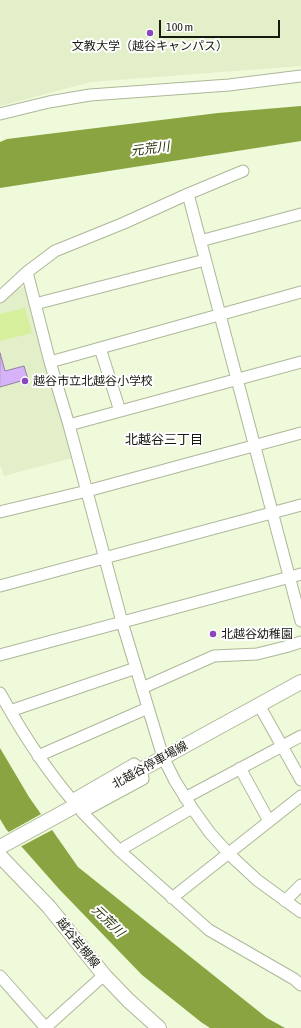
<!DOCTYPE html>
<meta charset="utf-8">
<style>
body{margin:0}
#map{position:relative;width:301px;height:1028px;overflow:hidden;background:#effadb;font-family:"Asap Condensed",sans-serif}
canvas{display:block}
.scale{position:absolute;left:159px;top:20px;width:121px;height:18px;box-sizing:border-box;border:2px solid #16190e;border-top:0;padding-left:5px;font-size:12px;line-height:14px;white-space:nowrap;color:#16190e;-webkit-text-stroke:3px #fff;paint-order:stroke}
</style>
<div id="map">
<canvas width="301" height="1028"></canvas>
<div class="scale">100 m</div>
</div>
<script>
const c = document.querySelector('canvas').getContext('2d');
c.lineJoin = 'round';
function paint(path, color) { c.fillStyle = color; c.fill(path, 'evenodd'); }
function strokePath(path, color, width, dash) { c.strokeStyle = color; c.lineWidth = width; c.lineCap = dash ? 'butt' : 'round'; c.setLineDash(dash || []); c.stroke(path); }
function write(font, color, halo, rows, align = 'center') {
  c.font = font + ' "Asap Condensed","Noto Sans JP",sans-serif'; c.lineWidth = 4; c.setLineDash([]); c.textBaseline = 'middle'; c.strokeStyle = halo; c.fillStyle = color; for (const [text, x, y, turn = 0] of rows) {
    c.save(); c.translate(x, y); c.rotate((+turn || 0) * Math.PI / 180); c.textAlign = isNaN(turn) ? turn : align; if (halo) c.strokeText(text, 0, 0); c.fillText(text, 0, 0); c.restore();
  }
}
paint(new Path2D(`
 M0,0H301V66L91,82L0,106Z
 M19,286L26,288L72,458L4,476L1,467H0V304Z`), '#e2efc9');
paint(new Path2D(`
 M25,308L32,333L0,341V314Z`), '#d6ef9d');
paint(new Path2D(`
 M301,106V141L0,188V142L7,139L218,113Z
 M0,748L29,797L78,867L267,1018L285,1028H210L201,1022L142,975L59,889L6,829L0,819Z`), '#8aa441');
paint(new Path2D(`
 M43,813L54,829L20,847L7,833Z`), '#effadb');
const building = new Path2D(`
 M0,353L5,371L24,366L28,379L0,387Z`);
paint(building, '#d6b2f8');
strokePath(building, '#91839e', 1);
const minor = new Path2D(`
 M0,114L49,102L90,95L229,85L301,76
 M243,171L188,194L124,223L55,251L27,272L50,362L69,425L122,622L163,757L175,781L192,808L210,833L229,854L257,880L301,912
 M188,194L301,621
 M200,241L301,214
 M0,297L27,272
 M35,304L205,260
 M100,348L120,411
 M50,362L301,292
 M69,425L301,362
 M0,512L87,491L301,433
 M0,586L301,505
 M0,655L301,574
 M142,688L214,656L257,654L285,647L301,642
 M0,693C21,731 44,767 72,800L134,764L141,770L143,779L82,812L120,851L209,930L294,979L301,985
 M259,705L301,780
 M10,711L136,668
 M38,756L148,708
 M240,768L269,821
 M185,798L301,736
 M120,851L125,847L192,808
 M172,898L301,796
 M285,901L301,885
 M0,976L46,1028
 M45,1028L104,975`);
const major = new Path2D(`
 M0,847L301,682
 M0,856L49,907L104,975L128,1000L159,1028`);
strokePath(minor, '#adb799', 13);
strokePath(major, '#adb799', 16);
strokePath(minor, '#fff', 11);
strokePath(major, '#fff', 14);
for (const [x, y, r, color] of [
 [150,33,4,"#8946bb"],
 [25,381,4,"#8946bb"],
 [213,634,4,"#8946bb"]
]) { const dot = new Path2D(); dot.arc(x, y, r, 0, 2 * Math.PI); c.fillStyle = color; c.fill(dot); strokePath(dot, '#fff', 1.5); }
write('12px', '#16190e', '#fff', [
 ["文教大学（越谷キャンパス）",150,46,"center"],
 ["越谷市立北越谷小学校",33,381],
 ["北越谷幼稚園",221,634]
], 'left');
write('12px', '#16190e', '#fff', [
 ["北越谷停車場線",150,765,-29],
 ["越谷岩槻線",78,943,51]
]);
write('italic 13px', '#2d380e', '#fff', [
 ["元荒川",150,149,-7],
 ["元荒川",108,921,44]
]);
write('13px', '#16190e', '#fff', [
 ["北越谷三丁目",164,440]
]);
</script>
